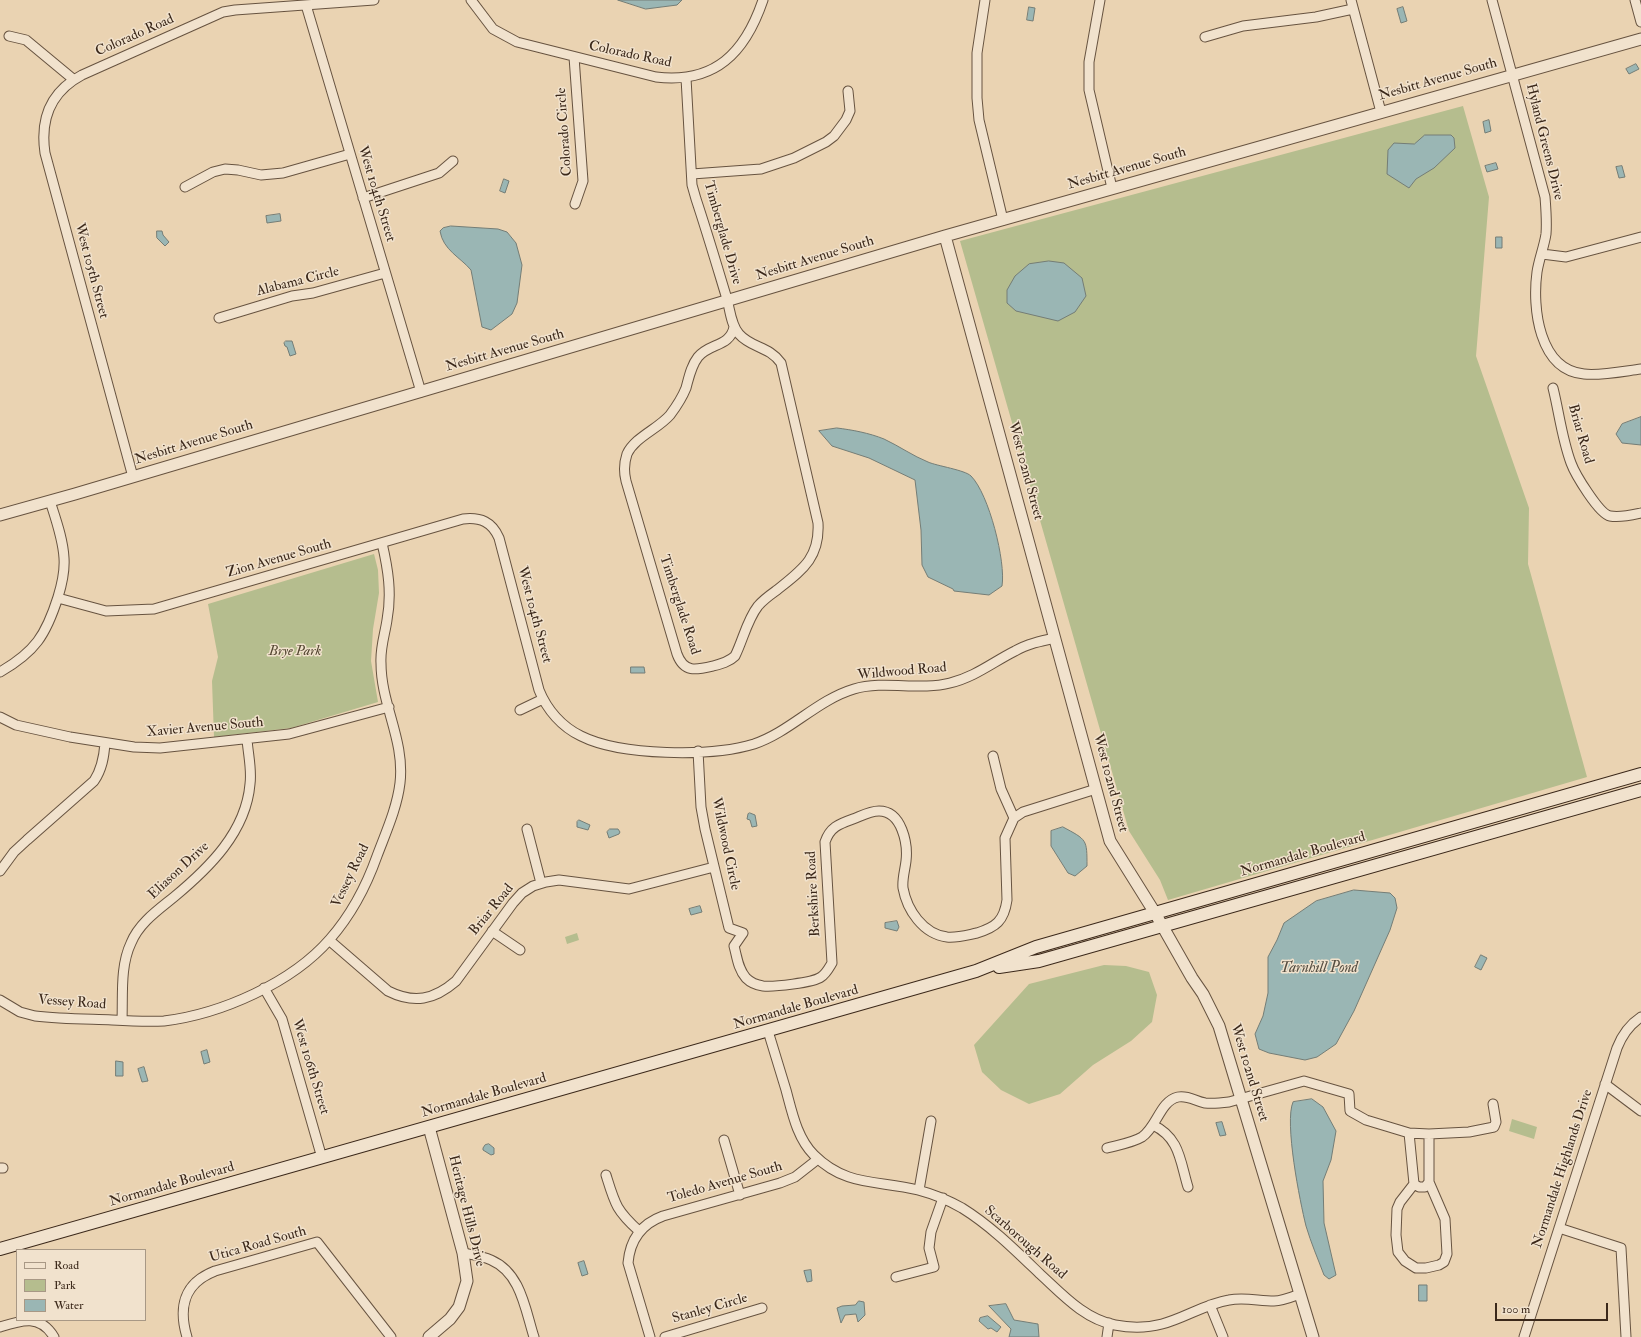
<!DOCTYPE html>
<style>
body{margin:0}
#map{position:relative;width:1641px;height:1337px;overflow:hidden;background:#ead3b2;font-family:"IM FELL Double Pica",serif}
canvas{display:block}
.legend{position:absolute;left:16px;top:1249px;width:130px;height:72px;box-sizing:border-box;background:#f1e2cd;border:1px solid #a89885;margin:0;padding:5px 7px;list-style:none;font-size:12px;color:#3b281a}
.legend li{display:flex;align-items:center;gap:8px;height:20px}
.legend b{width:20px;border:1px solid #a89885}
.scale{position:absolute;left:1495px;top:1303px;width:113px;height:18px;box-sizing:border-box;border:2px solid #3b281a;border-top:0;padding-left:5px;font-size:12px;line-height:14px;white-space:nowrap;color:#3b281a;-webkit-text-stroke:3px #f1e2cd;paint-order:stroke}
</style>
<div id="map">
<canvas width="1641" height="1337"></canvas>
<ul class="legend">
<li><b style="height:5px;background:#f1e2cd"></b>Road</li>
<li><b style="height:11px;background:#b5bd8e"></b>Park</li>
<li><b style="height:11px;background:#9ab6b4"></b>Water</li>
</ul>
<div class="scale">100 m</div>
</div>
<script>
const c = document.querySelector('canvas').getContext('2d');
c.lineJoin = 'round';
function paint(path, color) { c.fillStyle = color; c.fill(path, 'evenodd'); }
function strokePath(path, color, width, dash) { c.strokeStyle = color; c.lineWidth = width; c.lineCap = dash ? 'butt' : 'round'; c.setLineDash(dash || []); c.stroke(path); }
function write(font, color, halo, rows, align = 'center') {
  c.font = font + ' "IM FELL Double Pica",serif'; c.lineWidth = 3; c.setLineDash([]); c.textBaseline = 'middle'; c.strokeStyle = halo; c.fillStyle = color; for (const [text, x, y, turn = 0] of rows) {
    c.save(); c.translate(x, y); c.rotate((+turn || 0) * Math.PI / 180); c.textAlign = isNaN(turn) ? turn : align; if (halo) c.strokeText(text, 0, 0); c.fillText(text, 0, 0); c.restore();
  }
}
paint(new Path2D(`
 M1463,106L1489,197L1476,356L1529,508L1528,564L1587,777L1168,900L1160,880L1129,831L960,241Z
 M374,554L378,570L379,593L373,629L371,661L378,702L291,728L214,737L212,681L218,657L208,604Z
 M577,933L579,940L567,944L565,937Z
 M1104,965L1126,966L1149,972L1157,995L1152,1022L1131,1041L1093,1065L1060,1094L1029,1104L1001,1090L982,1072L974,1045L1029,984Z
 M1512,1119L1537,1127L1534,1139L1509,1131Z`), '#b5bd8e');
const water = new Path2D(`
 M618,0H682L677,5L646,9Z
 M1029,7L1035,8L1033,21L1027,20Z
 M1403,7L1407,21L1401,23L1397,9Z
 M1636,64L1639,69L1629,74L1626,69Z
 M1489,120L1491,131L1485,133L1483,122Z
 M1425,135H1451L1454,138L1455,148L1434,168L1416,179L1409,188L1387,174L1388,150L1394,143L1414,144Z
 M1496,163L1498,169L1487,172L1485,166Z
 M1622,166L1625,177L1619,178L1616,167Z
 M504,179L509,181L505,193L500,191Z
 M280,214L281,221L267,223L266,216Z
 M451,226L498,229L507,232L516,243L522,265L517,303L512,314L491,330L482,327L471,270C460,257 443,250 440,231L443,228Z
 M157,231H162L163,235L169,242L165,246L157,238Z
 M1496,237H1502V248H1496Z
 M1049,261L1064,263L1082,278L1086,296L1075,312L1058,321L1016,311L1007,303V290L1015,276L1029,264Z
 M286,341H292L296,354L290,356L287,347L285,346L284,343Z
 M1641,417V445L1622,443L1616,434L1622,424Z
 M837,428C853,430 869,433 884,439C899,446 913,456 928,462C937,466 965,470 971,476C989,494 1006,562 1002,586L989,595L954,591L953,589L928,577L922,565L921,530L915,480L869,458L832,446L819,431Z
 M631,667H644L645,673H631Z
 M750,813L755,815L757,826L752,827L750,820L747,819L748,814Z
 M579,820L590,825L588,830L577,827V822Z
 M1063,827C1087,840 1087,839 1087,866L1075,876L1068,873L1051,846V831Z
 M610,829H618L620,832L619,834L609,838L607,832Z
 M1354,890L1390,893L1395,898L1397,908L1390,930L1354,1011L1336,1044L1317,1057L1305,1060L1269,1053L1259,1049L1255,1034L1263,1016L1268,993V957L1277,940L1284,923L1316,901Z
 M700,906L702,912L691,915L689,909Z
 M897,921L899,927L897,931L885,928V923Z
 M1481,955L1487,958L1481,970L1475,967Z
 M207,1050L210,1062L204,1064L201,1052Z
 M116,1061L123,1062V1076H116Z
 M144,1067L148,1081L142,1082L138,1069Z
 M1312,1099L1323,1107L1336,1131L1331,1160L1323,1181L1324,1223L1336,1275L1329,1279L1324,1275C1318,1259 1311,1243 1306,1226C1300,1202 1284,1122 1293,1102Z
 M1222,1122L1226,1135L1220,1136L1216,1123Z
 M489,1144L494,1148V1154L491,1155L483,1150V1148L485,1145Z
 M584,1261L588,1274L582,1276L578,1263Z
 M811,1270L812,1281L807,1282L804,1271Z
 M1419,1285H1427V1301H1419Z
 M859,1301L864,1302L865,1315L858,1322L856,1314L845,1315L841,1323L837,1308L842,1306L855,1305Z
 M1006,1304L1014,1320L1038,1324L1039,1337H1009L1011,1329L989,1306Z
 M988,1316L1001,1327L997,1332L991,1328L988,1329L979,1321L980,1318Z`);
paint(water, '#9ab6b4');
strokePath(water, '#747d76', 1);
const minor = new Path2D(`
 M471,0L493,29L517,42L656,77C715,84 745,53 763,0
 M985,0L977,53V98L979,120L1003,220
 M1100,0L1089,62V90L1112,188
 M1351,0L1381,112
 M1492,0L1545,197C1546,210 1547,221 1546,234C1544,247 1539,259 1537,272C1532,308 1539,370 1584,374C1600,376 1625,371 1641,369
 M1635,0L1641,22
 M306,5L421,392
 M9,36L26,40L73,79
 M1205,37L1243,26L1316,17L1353,9
 M574,57L583,181L575,204
 M686,78L692,185L696,199C707,232 717,266 727,299C730,310 731,325 739,334C751,348 769,346 781,363L818,523C820,558 802,570 777,590C770,595 764,599 758,606C747,620 743,640 735,656C729,662 721,664 713,666C696,670 684,673 677,654L626,481C624,473 624,463 627,454C635,437 658,429 670,415C676,407 682,398 686,388C689,377 691,366 698,357C709,343 730,347 734,327
 M692,174L761,169L794,158L826,142L834,136L846,120L850,111L848,91
 M185,187L213,172L225,169L238,170L261,175L283,173L350,154
 M363,198L439,173L453,161
 M1542,254L1566,257L1641,237
 M219,318L292,296L313,293L385,273
 M1553,388C1559,412 1562,439 1571,463C1575,474 1599,514 1610,516C1620,518 1632,515 1641,513
 M133,477L45,153C40,119 50,92 82,75L223,12L235,10L374,0
 M58,598L106,611L154,609L463,519C481,517 492,522 499,538L539,690C547,710 562,727 581,736C621,756 711,757 754,744C790,732 817,700 854,689C885,680 919,691 950,683C975,677 993,662 1015,651C1027,644 1041,641 1055,638
 M0,672C35,652 46,635 58,597C62,584 65,572 64,558C63,539 56,520 50,501
 M520,710L543,699
 M0,717L16,725L70,737L134,747L160,748L289,734L389,707
 M698,751L701,807L705,829L729,928L743,933L734,946C737,957 738,969 746,978C750,982 756,985 763,986C773,987 813,983 821,977C826,974 829,968 832,963L825,842C830,827 839,824 853,819C861,816 870,811 879,811C902,811 908,844 906,861C905,870 902,879 903,888C907,910 923,934 947,937C957,938 967,935 977,933C996,927 1004,921 1007,900L1005,838L1014,818L1023,812L1096,789
 M993,756L1001,789L1014,818
 M527,829L541,883
 M0,871L14,852L27,840L94,781C102,769 104,757 105,743
 M492,931L520,950
 M329,940L388,991C414,1004 434,1000 456,981L513,903L522,893L533,886L546,882L559,880L629,889L714,867
 M264,988L282,1019L322,1158
 M0,1000L20,1012L35,1016C61,1019 87,1019 112,1020C129,1021 147,1022 164,1021C221,1014 292,983 330,939C351,915 366,887 377,856C386,832 397,808 400,783C405,740 381,705 381,663C380,648 385,634 387,620C392,593 388,569 382,543
 M122,1020C123,995 120,966 131,943C139,923 158,910 174,897C209,868 246,832 250,784C252,769 248,754 247,739
 M768,1031C774,1051 780,1070 786,1090C792,1112 797,1138 814,1155C846,1187 878,1180 918,1190C933,1194 948,1200 962,1208C991,1226 1015,1250 1040,1274C1062,1294 1084,1319 1115,1325C1130,1328 1147,1328 1162,1324C1185,1318 1205,1304 1229,1300C1244,1297 1259,1301 1274,1301C1282,1301 1292,1297 1300,1294
 M1605,1084L1641,1111
 M1153,1125C1180,1138 1180,1161 1188,1187
 M1409,1133L1429,1134
 M724,1140L740,1195
 M1107,1148C1118,1145 1132,1143 1142,1137C1157,1127 1160,1101 1178,1097C1188,1095 1195,1101 1205,1103C1213,1104 1221,1103 1229,1102L1304,1081L1349,1094L1350,1111L1366,1120L1409,1133L1414,1184L1419,1187H1425L1429,1182V1134L1469,1132L1494,1127L1496,1122L1493,1104
 M0,1168H3
 M606,1175C615,1204 616,1210 639,1231
 M1414,1184L1400,1202L1397,1209L1396,1235L1398,1252L1405,1261L1416,1268H1426L1439,1265L1444,1262L1447,1254L1445,1219L1429,1182
 M919,1190L931,1121
 M1559,1228L1621,1248L1626,1337
 M463,1253C473,1255 482,1256 491,1260C521,1273 525,1309 534,1337
 M896,1277L934,1267L929,1248L931,1232L943,1198
 M1210,1305L1223,1337
 M0,1327C22,1320 40,1314 54,1337
 M187,1337C178,1307 184,1283 215,1271L317,1242L391,1337
 M650,1337L628,1263C630,1240 641,1224 663,1216L780,1183L795,1177L818,1159
 M665,1337L762,1308
 M1107,1337L1109,1323
 M1524,1337L1617,1048C1622,1035 1629,1025 1641,1017`);
const tertiary = new Path2D(`
 M945,236L1110,841L1155,913L1192,978L1203,994L1219,1026L1313,1337
 M0,515L75,494L945,236L1641,39
 M429,1127L463,1253L467,1281L459,1307L450,1319L429,1337`);
const secondary = new Path2D(`
 M999,967L1039,961L1641,790
 M0,1249L976,971L1036,947L1641,774`);
strokePath(minor, '#675340', 11);
strokePath(tertiary, '#675340', 13);
strokePath(secondary, '#3b281a', 14);
strokePath(minor, '#f1e2cd', 9);
strokePath(tertiary, '#f1e2cd', 11);
strokePath(secondary, '#f1e2cd', 12);
write('14px', '#3b281a', '#f1e2cd', [
 ["Colorado Road",135,36,-24],
 ["Colorado Road",630,55,12],
 ["Nesbitt Avenue South",1438,80,-16],
 ["Colorado Circle",565,132,-94],
 ["Hyland Greens Drive",1544,142,76],
 ["Nesbitt Avenue South",1127,169,-16],
 ["West 104th Street",376,194,73],
 ["Timberglade Drive",722,233,74],
 ["Nesbitt Avenue South",815,259,-17],
 ["West 105th Street",91,271,75],
 ["Alabama Circle",298,282,-14],
 ["Nesbitt Avenue South",505,351,-16],
 ["Briar Road",1580,434,74],
 ["Nesbitt Avenue South",194,443,-17],
 ["West 102nd Street",1025,471,75],
 ["Zion Avenue South",279,559,-16],
 ["Timberglade Road",679,605,72],
 ["West 104th Street",534,615,75],
 ["Wildwood Road",902,672,-5],
 ["Xavier Avenue South",205,728,-5],
 ["West 102nd Street",1110,783,75],
 ["Wildwood Circle",725,844,78],
 ["Normandale Boulevard",1303,855,-16],
 ["Eliason Drive",179,871,-43],
 ["Vessey Road",351,876,-64],
 ["Berkshire Road",814,894,-93],
 ["Briar Road",492,910,-51],
 ["Vessey Road",72,1003,4],
 ["Normandale Boulevard",796,1008,-16],
 ["West 106th Street",310,1067,73],
 ["West 102nd Street",1249,1073,73],
 ["Normandale Boulevard",484,1096,-16],
 ["Normandale Highlands Drive",1563,1169,-72],
 ["Toledo Avenue South",725,1183,-16],
 ["Normandale Boulevard",172,1185,-16],
 ["Heritage Hills Drive",466,1211,76],
 ["Scarborough Road",1025,1243,41],
 ["Utica Road South",258,1245,-16],
 ["Stanley Circle",710,1309,-16]
]);
write('italic 14px', '#534631', '#f1e2cd', [
 ["Brye Park",295,652]
]);
write('italic 15px', '#534c40', '#f1e2cd', [
 ["Tarnhill Pond",1319,969]
]);
</script>
